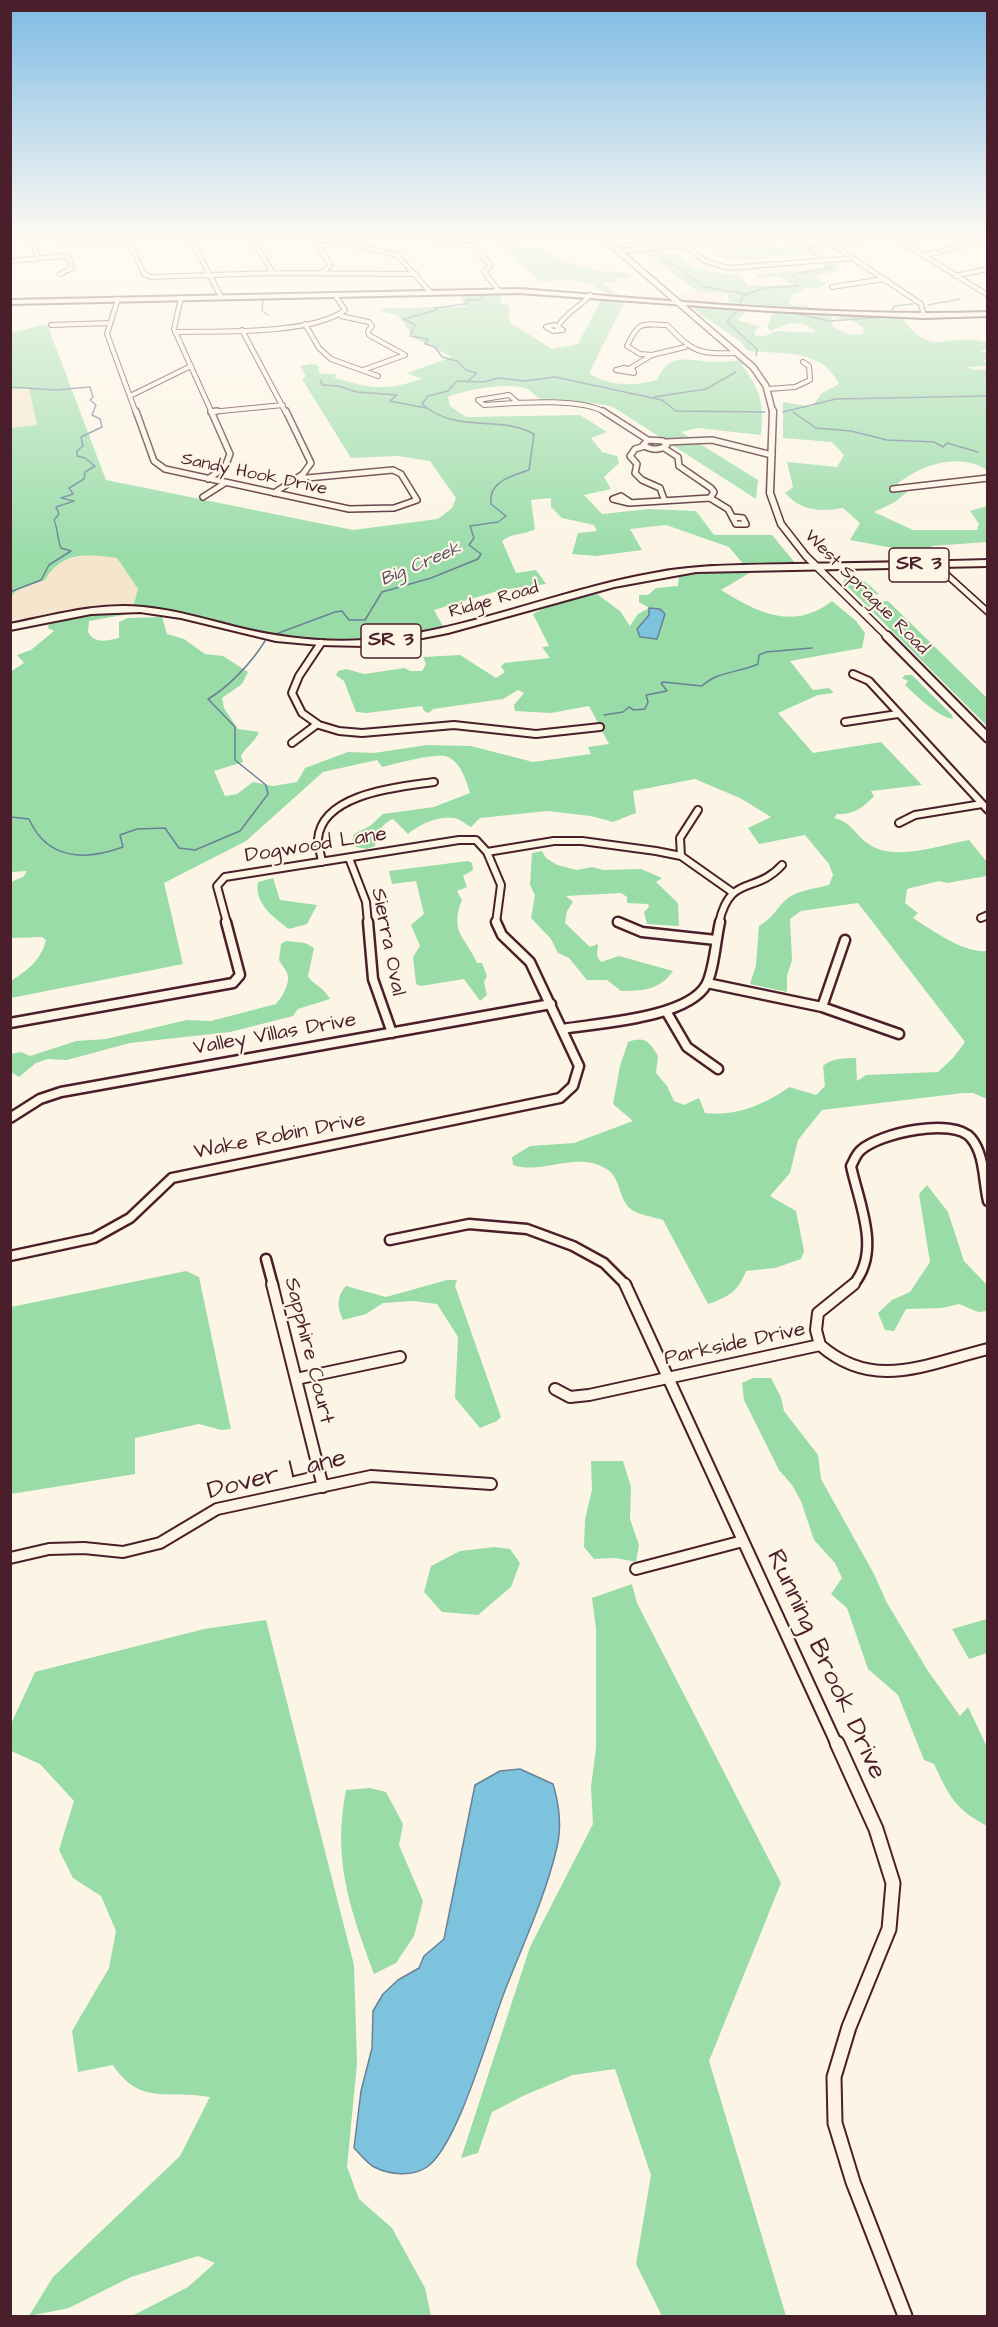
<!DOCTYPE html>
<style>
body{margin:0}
#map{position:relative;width:998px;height:2327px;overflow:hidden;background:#fcf5e5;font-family:"Architects Daughter",sans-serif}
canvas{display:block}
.frame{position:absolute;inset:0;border:12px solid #4a1f2b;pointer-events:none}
</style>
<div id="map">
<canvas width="998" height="2327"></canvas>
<div class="frame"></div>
</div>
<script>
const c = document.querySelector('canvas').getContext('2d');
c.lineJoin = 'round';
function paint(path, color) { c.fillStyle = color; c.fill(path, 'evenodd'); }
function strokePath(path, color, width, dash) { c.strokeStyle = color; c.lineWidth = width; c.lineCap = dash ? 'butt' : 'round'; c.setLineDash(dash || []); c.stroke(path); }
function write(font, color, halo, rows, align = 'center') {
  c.font = font + ' "Architects Daughter",sans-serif'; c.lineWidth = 4.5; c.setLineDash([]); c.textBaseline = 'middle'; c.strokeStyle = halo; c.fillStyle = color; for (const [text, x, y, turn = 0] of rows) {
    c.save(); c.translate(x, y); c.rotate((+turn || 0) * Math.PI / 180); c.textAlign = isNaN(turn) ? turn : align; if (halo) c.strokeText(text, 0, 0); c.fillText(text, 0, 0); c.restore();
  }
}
paint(new Path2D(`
 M58,235H120L124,244L62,249Z
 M703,291L725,293L720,304L680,301L672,294Z
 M29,388L37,426L11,428V390Z
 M91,554L117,558L138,589L133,607L11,626V597L17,590L45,580L52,567L60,561Z`), '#f4e5cc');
paint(new Path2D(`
 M493,235H552L511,241L518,247H541C558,264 602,274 626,272L630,279L615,278L619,283L602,282L616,294C604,294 600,288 589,284C574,278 557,281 540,282Z
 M819,243L828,244L812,250L824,258L803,254L735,261L725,259L711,250L777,248Z
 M654,251L661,254L677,255L694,268L740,276L748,286L793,285L777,276L759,278L756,275L822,268L825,263H834L840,270L814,277L826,283L818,288H802L804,291L788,296L793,297L788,302L792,306L807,305L809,308L806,310L729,302L728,295L725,293L697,291L649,256V253Z
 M501,292V304L509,305V322L552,349L578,344L603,297L626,299L589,373C609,387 634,386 657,380C669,351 689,361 714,362C723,362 733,361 743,360L746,364L742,365C761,392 764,402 761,435L698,428L681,432L758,480L756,499L613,407C591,401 568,403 544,400C536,399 532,390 525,388C508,382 463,390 448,397L450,406L466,417L580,415L607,432L591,438L602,452L617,456L619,463L604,477L611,489L584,495L602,514L649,509L696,511L714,535H772L796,564L745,566L729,547L666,525L630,529L642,550L596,556L572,554L578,533L597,531L594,525L562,518L551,507V498L531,500L535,529C523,536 516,531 502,541L516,573L536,570L546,584L501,590L434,610L445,630L396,638L319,639L263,632L192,614L133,607L138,589L117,558C88,554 61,551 45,580L17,590L11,597V428L37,425L29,388L11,390V333L47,324L106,480L353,530L438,519L452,508L456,498L430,461L398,456L351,458L302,379L306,376L300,366L312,364L319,366L318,371L322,374H336L335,378C373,389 384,391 422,379L407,373L452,357L414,338L398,315L379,311L387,308L466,307L458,293Z
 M695,305L746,311L737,320L759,326L754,332L755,336H764L777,331L816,333C803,318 788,323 771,331L767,327L773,312L832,313V325C840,332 854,338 864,333L863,327L850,319H838L841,314L902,317C932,362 949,330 987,343V349L980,352H987V358L984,361L987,366L968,367L973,370L987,369V470C959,452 922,464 897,484L907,492L895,502L874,512L913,530H977L979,524L970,511L987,506V542L931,546L935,553L929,559H913L904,550L850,540L860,523L843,508C820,512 801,511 785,493L793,487L787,462L837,467L844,455L832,442L783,438V402L812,407L821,394L839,384C823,349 782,354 748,351L739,340L697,312L693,306Z
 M708,571L751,572L721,590C758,613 793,631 832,601L856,621L865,633L862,648L790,661L813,690L829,688L834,693L818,695L778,713L813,753L881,742L922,785L871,791L874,796C863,808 853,815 837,814L834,818C850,821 855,834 867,843C893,863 940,845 969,840L987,862V876L947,883L939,881L907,889L905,903L918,913L913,918C934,931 963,953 987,951V1099L973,1093H963L822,1110L798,1140L790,1173L770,1196L796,1211L804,1251L801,1259L775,1268L746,1271C738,1292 728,1297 708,1304L663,1220C654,1217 639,1215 632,1210C617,1199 622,1177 605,1168C575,1151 542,1175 513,1165L512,1157L530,1146L574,1143L633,1121L613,1104L620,1066L628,1042C645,1036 649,1041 658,1056L656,1073L667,1086L674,1101L684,1105L699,1098L705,1113C735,1117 766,1104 789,1087L816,1095L825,1086L823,1066C831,1058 846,1058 856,1058L857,1081L866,1075L938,1072L953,1058L965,1042L858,903L801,911L790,919L792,960L787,976V992L750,984L756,965L759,926C776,916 778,904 791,896C801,890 817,888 829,885L833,875L829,864L805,835L759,844L748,828L771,817L740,798L695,779L633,791L636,813L613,822L591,816L547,811L480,818L471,827C466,825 459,818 454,818C439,815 418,825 408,834L393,819C381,824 377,833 375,846L367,849L356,847L352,841L354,834L370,826L383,814L434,807L470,793C466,780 461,763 448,757C436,752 396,764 382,767L377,760L323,772L246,841L164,883L183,964L11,998V981C28,970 41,960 46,940L42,937L11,938V882L23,877L27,871L11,872L10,672L24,663L17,655L31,650L54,631L48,628L49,624L102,612L134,613L89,621L88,632C95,644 106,641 119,638V622L128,618L162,617L167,634L184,639L205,654L223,656L248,672L242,684L222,698L224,708L238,729L259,732C255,742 246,747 241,756L243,762L214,771L225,796L237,794L253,782L273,786L297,782L305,768L348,752L374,753L427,745L471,746L533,762L591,754L588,747L609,744L589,706L551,713L515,711L514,705L524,693L518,690L503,699L433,709L429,713L424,711L422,706L367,713L356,712L344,681L336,675L338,671L346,669L364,674L405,668L410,671H422L426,664L423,657L460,655L496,678L505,672L501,667L504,663L550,658L542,647L549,646L533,614L553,604L597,594L620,611L630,626L638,614L649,608L639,602V595H648L656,588L678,586L679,574Z
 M847,577C862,576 869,585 879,594L862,597L869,602L888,601L987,698V726L843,582Z
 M905,675H912L952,715L953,719C940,718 915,695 905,685L908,681L902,678Z
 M542,851L546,858L557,865L577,870L592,867L603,870L641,869L662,878L656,882L678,903L679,926L647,924L644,912L649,907L648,904L627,903V897L621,893L566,896L573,902L567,911L565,923L590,947L598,944L597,956L601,962L619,956L673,971C660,990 642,991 621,991L607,980H587L569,958L558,953L551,939L531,918L535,895L530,885L532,853Z
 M468,861L472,863L473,870L463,876L467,887L457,891L462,900C449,932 465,936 477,963H482L487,976L484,982L487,995L480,1001L464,979L421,986L416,984L413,957L420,946L411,925L424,914L416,881L392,884L389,871Z
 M273,878L280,900L317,905L307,924L289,929C273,917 254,903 258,882Z
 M286,941L305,943L314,948L308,976C314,986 322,985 330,999L298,1009L293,1016L230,1032L130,1043L67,1060L48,1059L36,1063L19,1077L11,1072V1054L21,1052L30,1056L76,1041L106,1039L187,1020L211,1021L276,1004C282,997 291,983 287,973C286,969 281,965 279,960L281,944Z
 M927,1185L948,1212L964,1261L987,1285V1311L978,1312L959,1304L942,1308L906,1309L894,1331L885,1330L878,1313L892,1300L910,1292L930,1262L919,1194Z
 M186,1271L199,1277L231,1429L221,1430L199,1424L135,1438V1474L11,1494V1307Z
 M447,1280H457L455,1286L501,1417L497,1421L480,1428L455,1398L458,1337L437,1304L414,1301L383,1303L366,1314L343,1320C337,1307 336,1297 346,1286L386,1297Z
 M753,1378H771L781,1397L784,1411L818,1455L821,1479L874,1574L887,1603L928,1671L960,1716L968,1707L987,1747V1826C955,1809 949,1796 934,1764L924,1760L898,1695L868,1669L847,1608L831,1594L842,1578L835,1563L814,1540L801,1501L792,1485L779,1470L744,1400L742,1383Z
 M591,1461H623L631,1487L630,1519L639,1545L636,1562L615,1558L594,1559L584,1547L585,1519L592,1490Z
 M495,1547L510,1549L520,1563L511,1587L478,1615L442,1612L424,1592L431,1566L460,1551Z
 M632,1584L637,1603L781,1883L709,2061L786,2316H662L636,2264L651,2175L615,2069L573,2075L525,2095L492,2112L478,2153L461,2158L530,1947L593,1824L591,1787L596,1748V1629L592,1598Z
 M987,1619V1653L969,1659L952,1629Z
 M266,1620L354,1965L357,2063L347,2167L359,2199L392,2228L425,2288L431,2316H132L188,2287L215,2263L198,2256L131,2277L69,2308L29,2316L53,2277L180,2156L210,2097C170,2090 139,2106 113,2065L78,2072L72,2031L109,1968L116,1931L101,1896L73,1878L59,1850L74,1801L40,1764L11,1751V1724L35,1672L204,1629Z
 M370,1788L386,1792L403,1824L399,1845L423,1901L414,1936L396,1963L374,1974C350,1909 332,1860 346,1790Z`), '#99dca8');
const water = new Path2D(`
 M649,608L660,609L665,614L657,639L640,637L637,629L649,615Z
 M520,1769L553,1784C559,1804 562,1826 557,1847C545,1898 523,1944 504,1993C489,2032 458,2145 427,2167C412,2177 390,2175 374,2167C367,2163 360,2154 354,2148L361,2091L372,2048L373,2011L383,1994L398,1980L419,1968L424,1956L444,1939L475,1785L500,1771Z`);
paint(water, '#7ec3de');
strokePath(water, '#698196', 1.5);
strokePath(new Path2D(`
 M632,239L642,241L649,247
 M837,243L861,241L852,235
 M654,251L705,287L746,294
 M820,259L808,248L825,244
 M263,300L262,311L268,315
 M740,303L743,296L764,288L799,286L793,274L831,268L825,262
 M928,305L960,299
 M739,309L727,322L757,349L756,356
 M794,313L829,321L885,317
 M892,313L894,306L913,304
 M321,380L322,385L338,386L357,392L397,395L390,401L426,408
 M469,380L477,373L466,370L457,361L442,357L435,347L425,344L428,339L410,336L415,325L404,319L437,310L435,308L466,304L467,300H478L484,295
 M10,387L55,390L90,387L93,397L90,400L96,405L92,415L100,419L102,427L81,437L83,446L77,451V456L85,458L95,466L85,472L84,479L69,488L73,494L61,498L74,501L56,507L59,514L54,520C58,529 57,538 61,548L71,551L49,565L41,580L10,592
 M654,397L706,389L736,372
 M783,412L836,399L988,396
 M793,412L816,428L851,431L887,440L934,442L943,447L947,443L978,452
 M276,634L335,612L342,611L349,620H365L382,592L431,578L478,559L481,554L469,545L474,538L470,526L498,522L506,516L491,504C488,481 512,476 529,470L534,434C498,414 458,435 422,404L428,396L448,391L457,381L484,382L498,378L525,381L555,377L662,400L676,411L765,412
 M604,715L623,712L629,707L634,710L645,709L648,702L646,695L667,691L661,683L663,682L702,686C717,671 739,673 758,664L759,655L766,652L812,648
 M10,817L29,819C47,860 85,861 123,847L120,835L137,829L165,828L179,848L195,850L240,831L268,794L266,785L235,760V727L208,699C229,687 252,662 265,641`), '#698196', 1.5);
const minorFar5 = new Path2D(`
 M31,235L38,258
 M126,235L144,274L151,277L273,273L416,274
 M189,235L221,297
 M250,235L273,273
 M310,235L331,265L322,272
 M417,235L473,246L491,265L484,272L499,291
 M818,235L921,304L924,316
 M890,235L988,295
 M455,242L463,235
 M317,245L350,244L397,255L431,293
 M684,245L705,261L729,268L853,258
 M618,251L805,235
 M923,256L988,239
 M10,261L63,256L69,258L72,268L60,274
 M955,276L988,269
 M832,287L884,279
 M181,298L174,329L212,413
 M118,299L107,334L136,413
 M341,316L369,322L372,326L368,331L369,335L405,355L363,370
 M305,324L319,348L331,359L378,376
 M51,325L110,323
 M554,325L563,330L553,331L546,327Z
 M558,326C568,311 579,308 590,295
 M242,330L286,413
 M175,332C218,331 312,335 345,310L335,295
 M652,355L640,354L627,346C639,321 640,324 667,325C694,353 698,354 737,353
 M624,368L633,370L634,373L616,370Z
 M629,369L652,355L685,347
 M768,389L795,387L810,380L809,366L803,362
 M130,396L191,366
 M517,402L509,395L478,400L484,405C515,403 581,397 606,413
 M211,412L283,405`);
const minorFar4 = new Path2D(`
 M136,411L154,461L165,469L349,509L394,508L417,500L401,474L393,470L296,479
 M603,411L648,440
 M211,412L217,411
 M648,440L663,441L667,445C659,451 651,450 643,445Z
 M666,442L712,440L772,455
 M645,446L635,449L630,456L637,464L635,473L642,480L660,488L664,499
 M664,448L678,457L679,466L711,488L714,492L710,498
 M208,479L225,467L230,454L211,411
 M893,489L988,478
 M274,493L303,474L311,463L286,411
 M203,497L225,483
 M710,498L728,509L736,524H746L743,518L733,517
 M630,502L621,496L613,499L629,503L710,498
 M936,565L988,612`);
const minorFar3 = new Path2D(`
 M321,643L299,676L292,693L302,713L319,725L339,731L362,733L454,725L536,734L600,727
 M853,674L869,681L988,810
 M845,722L898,714
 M292,743L316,725
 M899,823L915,815L982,804
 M487,852L554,841H582L656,851L681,856L732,892
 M681,856L680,838L698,810
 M349,858L366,902L368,923
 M322,862C321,855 318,846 318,839C322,793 399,787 434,782
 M981,918L988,915
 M617,921L622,923
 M227,923L217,886L225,877L459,840H476L487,852L501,885L496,923
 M719,923C730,873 755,895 782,865`);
const minorFar2 = new Path2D(`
 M368,922L373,979L392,1033
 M618,922L642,932L716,940
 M707,983L822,1007L899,1034
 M822,1007L845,940
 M666,1011L687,1047L718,1069
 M10,1023L233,983L240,975L226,922
 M563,1029C599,1023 687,1018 706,985C714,971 716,939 720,922
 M10,1118L40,1099L61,1092L551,1004
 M390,1240L469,1224L527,1229L573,1246L604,1263L626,1285
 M10,1256L94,1238L130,1218L172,1178L560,1098L573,1086L579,1066L530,962L502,935L496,922
 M266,1259L273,1285
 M853,1285C882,1251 859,1204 851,1166C854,1161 856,1154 861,1150C880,1133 953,1117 971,1138C985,1155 983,1180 988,1201`);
const minorFar1 = new Path2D(`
 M272,1284L323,1487
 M625,1284L837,1745
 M820,1345L816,1330L818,1313L854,1284
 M820,1345C874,1392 926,1364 988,1349
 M296,1379L400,1357
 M555,1389L570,1397L589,1395L820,1345
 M10,1558L49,1549L84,1548L123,1552L160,1543L217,1509L371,1476L491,1484
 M636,1569L743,1541`);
const minor = new Path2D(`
 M837,1743L876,1829L893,1883L889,1929L849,2027L834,2077L835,2123L853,2182L905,2316`);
const tertiaryFar2 = new Path2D(`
 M600,235L753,367L766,386L773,413`);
const tertiaryFar1 = new Path2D(`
 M773,411L770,493L781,524L806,556L889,638`);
const tertiary = new Path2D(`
 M887,636L988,738`);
const secondary = new Path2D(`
 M519,289C675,301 831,317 988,312V316L924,318L769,311L519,293L10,304V300Z`);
const primary = new Path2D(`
 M988,560V566L696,572L614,587L448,633L407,641L364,646L320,645L276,641L181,618L140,612L91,614L10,630V624C54,615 99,602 143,607C175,610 205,619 236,627C277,637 321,643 364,640C464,633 556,590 654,573C700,564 747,565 793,564C858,563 923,562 988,560Z`);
strokePath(minorFar5, '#4a1f2b', 6);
strokePath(minorFar4, '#4a1f2b', 8);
strokePath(minorFar3, '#4a1f2b', 10);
strokePath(minorFar2, '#4a1f2b', 13);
strokePath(minorFar1, '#4a1f2b', 14);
strokePath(minor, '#4a1f2b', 17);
strokePath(tertiaryFar2, '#4a1f2b', 8);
strokePath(tertiaryFar1, '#4a1f2b', 9);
strokePath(tertiary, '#4a1f2b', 12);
strokePath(secondary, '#4a1f2b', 4);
strokePath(primary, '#4a1f2b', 4);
strokePath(minorFar5, '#fcf5e5', 4);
strokePath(minorFar4, '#fcf5e5', 5);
strokePath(minorFar3, '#fcf5e5', 6);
strokePath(minorFar2, '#fcf5e5', 8);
strokePath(minorFar1, '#fcf5e5', 10);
strokePath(minor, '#fcf5e5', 13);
strokePath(tertiaryFar2, '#fcf5e5', 5);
strokePath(tertiaryFar1, '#fcf5e5', 6);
strokePath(tertiary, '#fcf5e5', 8);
paint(secondary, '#fcf5e5');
paint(primary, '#fcf5e5');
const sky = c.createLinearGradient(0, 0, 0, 561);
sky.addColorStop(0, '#7dbae4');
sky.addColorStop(0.42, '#fefaf3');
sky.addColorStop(1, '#fefaf300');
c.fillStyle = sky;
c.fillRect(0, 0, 998, 561);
write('18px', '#4a1f2b', '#fcf5e5', [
 ["Sandy Hook Drive",254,475,12],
 ["West Sprague Road",866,593,45],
 ["Ridge Road",494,601,-16]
]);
write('italic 18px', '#5a5061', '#fcf5e5', [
 ["Big Creek",421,565,-23]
]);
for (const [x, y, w] of [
 [919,565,60],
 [391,641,60]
]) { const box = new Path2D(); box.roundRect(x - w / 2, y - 17, w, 34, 4.5); c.fillStyle = '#fcf5e5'; c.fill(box); strokePath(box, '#4a1f2b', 1.5); }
write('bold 20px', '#4a1f2b', null, [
 ["SR 3",919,565],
 ["SR 3",391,641]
]);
write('21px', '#4a1f2b', '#fcf5e5', [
 ["Dogwood Lane",316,846,-9],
 ["Sierra Oval",387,942,79],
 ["Valley Villas Drive",275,1035,-10],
 ["Wake Robin Drive",280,1137,-11],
 ["Parkside Drive",735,1345,-12],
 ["Sapphire Court",308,1351,76]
]);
write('26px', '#4a1f2b', '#fcf5e5', [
 ["Dover Lane",277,1476,-14],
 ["Running Brook Drive",825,1665,65]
]);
</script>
